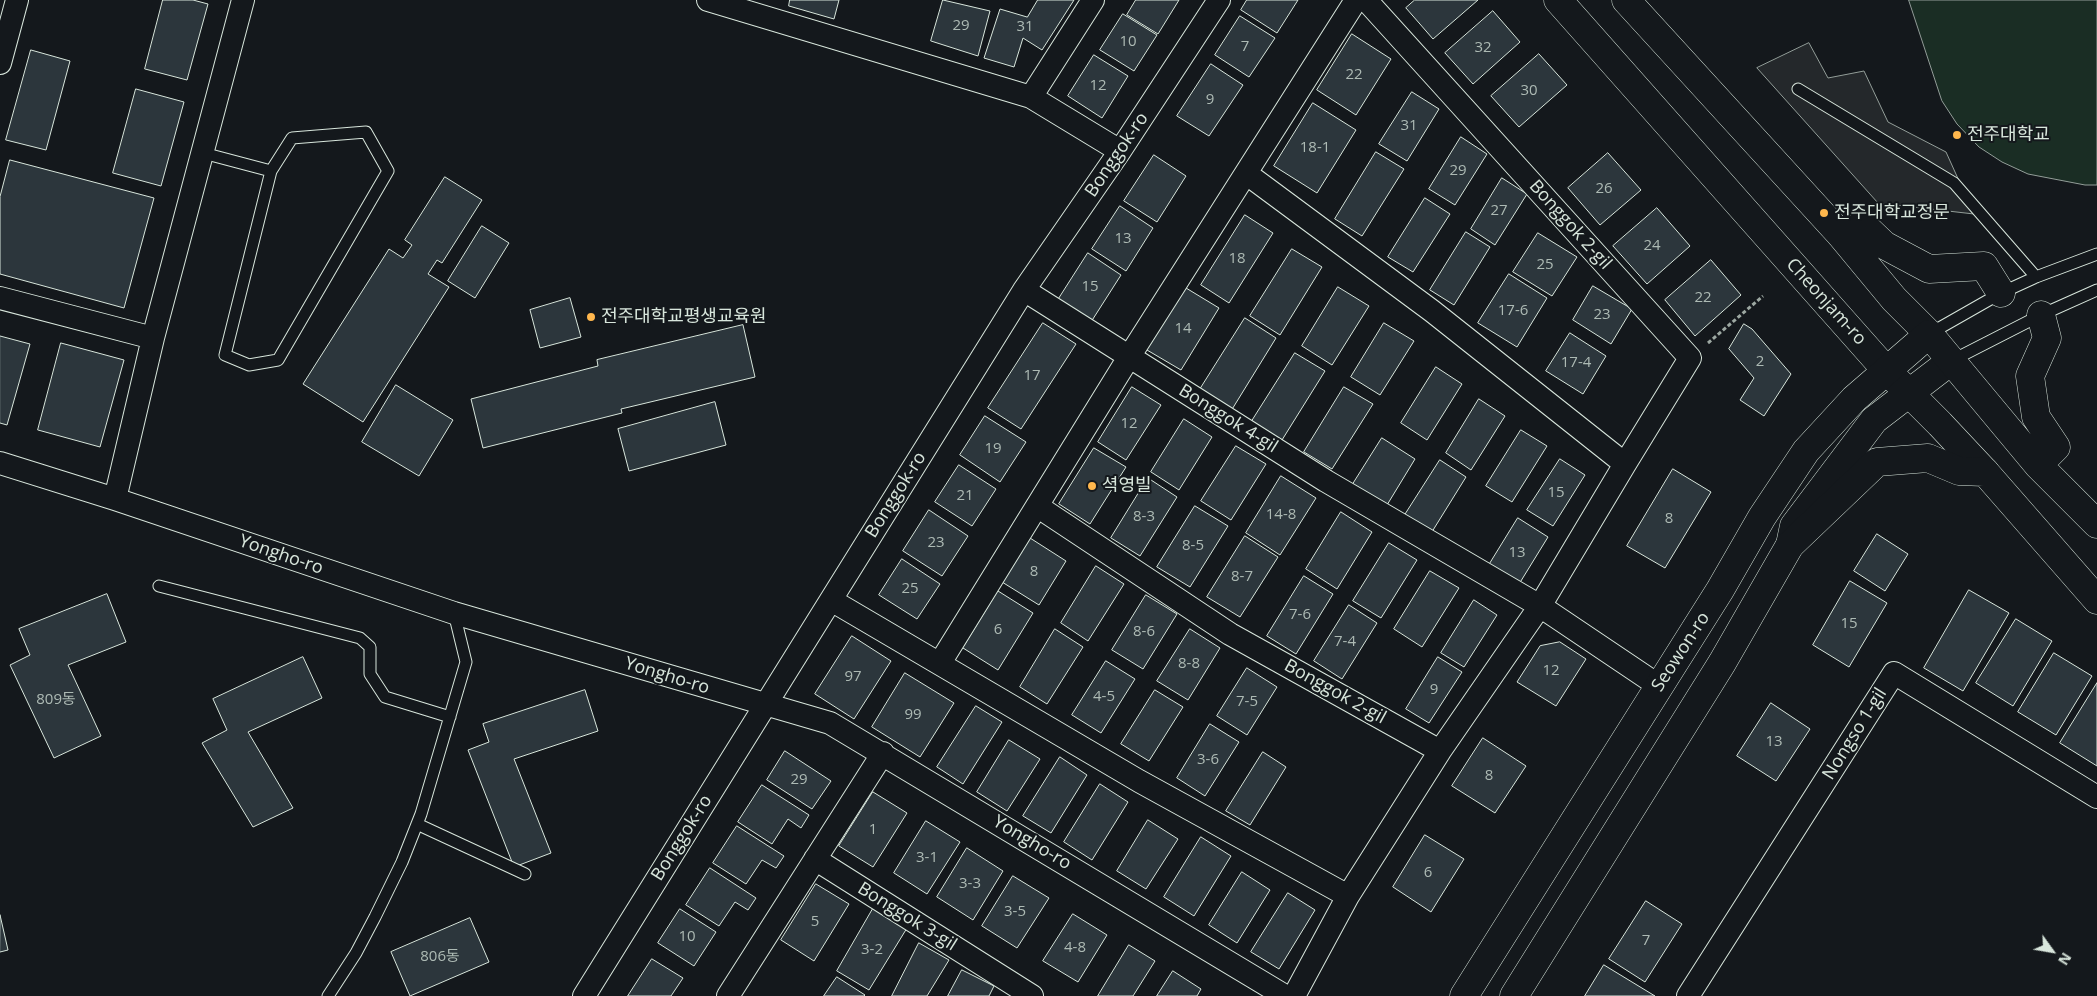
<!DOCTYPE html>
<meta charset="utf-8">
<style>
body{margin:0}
#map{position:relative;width:2097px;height:996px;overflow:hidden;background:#14181c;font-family:"Open Sans",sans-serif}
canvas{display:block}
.north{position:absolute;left:2027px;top:926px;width:50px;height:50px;-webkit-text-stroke:4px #14181c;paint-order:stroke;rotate:122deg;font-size:14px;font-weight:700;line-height:20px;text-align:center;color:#d8e6dc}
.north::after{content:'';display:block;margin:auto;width:18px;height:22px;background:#d8e6dc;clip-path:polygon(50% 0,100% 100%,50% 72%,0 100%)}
</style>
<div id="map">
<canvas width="2097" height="996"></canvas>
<div class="north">N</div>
</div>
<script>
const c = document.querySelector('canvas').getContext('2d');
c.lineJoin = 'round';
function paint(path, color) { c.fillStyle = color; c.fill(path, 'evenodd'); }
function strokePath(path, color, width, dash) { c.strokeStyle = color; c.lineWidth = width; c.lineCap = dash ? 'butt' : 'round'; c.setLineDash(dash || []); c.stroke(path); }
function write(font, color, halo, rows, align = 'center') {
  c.font = font + ' "Open Sans","Noto Sans KR",sans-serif'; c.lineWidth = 4; c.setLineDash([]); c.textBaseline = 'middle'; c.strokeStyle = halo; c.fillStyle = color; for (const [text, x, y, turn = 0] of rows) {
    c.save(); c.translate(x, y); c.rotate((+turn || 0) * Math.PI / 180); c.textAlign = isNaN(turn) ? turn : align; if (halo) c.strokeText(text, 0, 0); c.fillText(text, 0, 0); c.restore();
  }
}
const green = new Path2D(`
 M1909,0H2097V185H2085L2028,174L2002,162L1979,147L1957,124L1942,101Z`);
paint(green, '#1a2d24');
strokePath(green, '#939e99', 1);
const parking = new Path2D(`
 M1809,43L1828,78L1864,71L1888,122L1946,152L1974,214L1878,203L1757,68Z`);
paint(parking, '#24282b');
strokePath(parking, '#939e99', 1);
const building = new Path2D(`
 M163,0H193L208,4L187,80L145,69Z
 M790,0H839L834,19L789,6Z
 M943,0L990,11L978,56L931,41Z
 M1038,0H1074L1042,50L1023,38L1014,67L984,58L1000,9L1027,17Z
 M1136,0H1179L1158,34L1127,15Z
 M1247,0H1298L1277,33L1241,10Z
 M1415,0H1478L1433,39L1406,8Z
 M1493,11L1520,42L1473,84L1445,53Z
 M1123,14L1157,35L1134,71L1100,50Z
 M1240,16L1275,38L1249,77L1215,55Z
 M1352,34L1391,59L1356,115L1317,90Z
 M31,50L70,61L46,150L6,140Z
 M1539,54L1567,85L1519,127L1491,96Z
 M1094,55L1128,76L1102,118L1068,96Z
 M1211,64L1243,85L1209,136L1177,116Z
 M136,89L184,102L161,186L113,173Z
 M1412,92L1439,109L1407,161L1379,144Z
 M1313,103L1356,130L1317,193L1274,166Z
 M1461,137L1487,154L1455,205L1429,189Z
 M1376,152L1404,169L1362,236L1335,219Z
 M1608,153L1641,190L1600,225L1568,188Z
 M1154,155L1186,176L1157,222L1124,201Z
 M10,160L154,198L124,308L0,274V197Z
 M445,177L482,200L442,263L437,260L428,274L449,287L363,422L303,384L389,249L403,258L412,245L405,240Z
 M1502,178L1527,194L1495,245L1471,229Z
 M1425,198L1450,214L1413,272L1388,257Z
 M1120,206L1153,228L1126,271L1092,249Z
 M1657,208L1690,246L1647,284L1613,246Z
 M1245,215L1273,233L1229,303L1201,285Z
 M482,226L509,243L475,298L448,281Z
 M1466,232L1490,247L1454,305L1430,290Z
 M1538,233L1577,257L1552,296L1513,272Z
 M1292,249L1322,267L1280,335L1250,316Z
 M1088,253L1121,275L1091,322L1058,300Z
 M1711,260L1741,295L1695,336L1665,300Z
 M1509,274L1547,298L1517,347L1478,323Z
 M1593,286L1632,309L1611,344L1573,320Z
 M1338,287L1369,306L1332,365L1302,346Z
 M1186,288L1219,308L1181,370L1147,350Z
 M570,298L581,337L540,348L530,310Z
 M1245,318L1276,338L1231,411L1199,391Z
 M1043,323L1076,344L1021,429L988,408Z
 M1384,323L1414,341L1380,395L1351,377Z
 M1744,324L1752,329L1791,374L1764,416L1740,400L1754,378L1729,349Z
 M743,325L755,377L621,409L622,413L483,448L471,399L598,366L597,360Z
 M1570,333L1606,356L1583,394L1546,371Z
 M0,336L30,344L7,425L0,423Z
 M61,343L124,360L100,447L38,430Z
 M1295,353L1325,371L1282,440L1252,421Z
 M1436,367L1462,384L1427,440L1401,423Z
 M396,385L453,420L419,476L362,442Z
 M1132,387L1161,405L1126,460L1098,442Z
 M1344,387L1373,404L1332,469L1304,452Z
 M1479,399L1505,416L1471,470L1446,453Z
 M715,402L726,445L629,471L618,429Z
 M985,416L1026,442L1000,482L960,455Z
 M1184,419L1212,437L1179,490L1151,472Z
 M1521,430L1547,446L1512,502L1486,486Z
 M1382,438L1415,459L1387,505L1353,484Z
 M1236,446L1266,464L1231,520L1201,501Z
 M1094,448L1126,467L1090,524L1059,504Z
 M1560,459L1585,475L1553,526L1527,510Z
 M1440,460L1466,477L1430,535L1403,518Z
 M959,465L996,489L972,526L935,502Z
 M1673,469L1711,492L1665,568L1627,546Z
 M1281,476L1316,498L1280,555L1246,533Z
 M1148,478L1177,497L1140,556L1111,538Z
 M1195,506L1228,526L1190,587L1157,567Z
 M929,510L968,536L942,576L903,551Z
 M1341,512L1372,532L1337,589L1306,569Z
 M1518,518L1548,537L1516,589L1486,570Z
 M1877,534L1908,554L1885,591L1854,571Z
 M1245,536L1278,557L1240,617L1207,597Z
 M1030,538L1066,561L1039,605L1002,582Z
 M1389,543L1417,560L1381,618L1353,601Z
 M902,559L940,584L917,619L879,595Z
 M1096,566L1124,584L1088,641L1061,623Z
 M1430,571L1459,588L1422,647L1394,629Z
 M1304,576L1333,594L1296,654L1267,636Z
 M1850,581L1887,603L1849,667L1813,645Z
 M1969,590L2009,613L1963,691L1924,668Z
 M998,591L1033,613L998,670L963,648Z
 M107,594L126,642L68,665L101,736L54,758L10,665L30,655L19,629Z
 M1146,595L1177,614L1143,669L1112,650Z
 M1474,600L1497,615L1464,667L1441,653Z
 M1349,605L1377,623L1342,679L1314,661Z
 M2016,619L2052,641L2013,706L1976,683Z
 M1055,629L1083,647L1047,704L1020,687Z
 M1190,629L1220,648L1188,700L1157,681Z
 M852,636L891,661L854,719L815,694Z
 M1560,642L1586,659L1556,706L1517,682L1540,646Z
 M2054,653L2092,676L2056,735L2018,712Z
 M303,657L322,698L248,732L293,808L253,827L202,743L227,730L213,699Z
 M1438,657L1462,672L1429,723L1406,709Z
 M1106,661L1135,679L1101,733L1072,715Z
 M1247,668L1277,687L1247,735L1217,716Z
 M905,673L954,703L920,757L872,727Z
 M2097,683V766L2060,743Z
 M585,690L598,731L514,759L551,853L514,867L468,750L489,742L483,724Z
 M1155,690L1183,707L1149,761L1121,744Z
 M1771,703L1810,729L1776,781L1737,756Z
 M976,706L1002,722L963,784L937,767Z
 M1210,724L1239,742L1205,796L1177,778Z
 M1483,738L1526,766L1495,813L1452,786Z
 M1009,740L1040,759L1007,811L977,792Z
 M785,751L831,781L812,809L767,780Z
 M1263,752L1286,767L1250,825L1226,811Z
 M1060,757L1087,775L1051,833L1023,816Z
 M1100,784L1128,802L1092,860L1064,842Z
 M762,785L809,815L801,828L788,819L772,844L738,822Z
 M873,792L907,813L873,867L839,846Z
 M1148,820L1178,839L1146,889L1117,871Z
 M926,821L960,842L927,894L894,873Z
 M737,826L784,856L776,868L762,860L746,884L713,863Z
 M1425,835L1464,859L1431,912L1393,887Z
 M1201,837L1231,856L1194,916L1164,897Z
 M967,848L1003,871L973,920L937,897Z
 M710,868L756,898L748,910L735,902L719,926L686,905Z
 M1242,872L1270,890L1237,943L1209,925Z
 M1013,876L1049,898L1017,948L982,926Z
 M816,884L849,904L814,961L781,940Z
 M1288,893L1315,910L1279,969L1251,952Z
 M1646,901L1682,924L1645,982L1609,959Z
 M874,907L907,928L869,990L837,971Z
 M680,909L716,932L694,966L658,943Z
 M1073,914L1107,935L1078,982L1043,961Z
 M0,915L8,950L0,952Z
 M470,918L489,962L410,996L391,952Z
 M919,943L949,960L927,996H892Z
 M1129,945L1155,961L1133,996H1098Z
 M652,959L683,978L671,996H628Z
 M1604,965L1655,996H1585Z
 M962,970L994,986L989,996H948Z
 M1173,971L1201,989L1197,996H1157Z
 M837,977L865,995L864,996H824Z`);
paint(building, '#2c363c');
strokePath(building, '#d8e6dc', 1);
const service = new Path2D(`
 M1798,89L1954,183L2036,277
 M203,153L271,171L292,138L366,132L388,171L278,360L249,365L225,355L271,171
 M1929,334L2001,293L2036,277L2097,254
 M1951,361L2041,315L2097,290
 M159,586L360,638L370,647V674L385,697L450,717
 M417,824L525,874
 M328,996L356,953L375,917L402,862L421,814L466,662L454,613`);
const minor = new Path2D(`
 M708,0L1031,97L1120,151
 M0,63L17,0
 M1031,97L1093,0
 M1247,174L1432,311L1625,464
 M1024,290L1326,481L1540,606L1659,686
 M0,298L153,338
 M0,463L115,499L454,613L830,723L1285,996
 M115,499L153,338L243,0
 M1037,506L1230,634L1440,751
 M831,600L1139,781L1348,896
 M940,663L1129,357L1356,0
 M815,859L1032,996
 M584,996L1024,290L1120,151L1219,0
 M728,996L883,753
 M1294,996L1348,896L1440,751L1540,606L1625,464L1690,358L1366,0
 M1688,996L1894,673L2097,797`);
const tertiary = new Path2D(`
 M1558,0L1886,370L1940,424L1985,472
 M1626,0L1841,235L1894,299L1929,334
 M1841,235L1863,225L1884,245L1929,269L1984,266L2001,293
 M1790,545L1794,526L1874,420L1951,361`);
const secondary = new Path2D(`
 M2038,465L2056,447L2036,417L2030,376L2047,338L2041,315
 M1464,996L1720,590L1762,517L1806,451L1854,399L1929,334L2038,465L2097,524
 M1514,996L1722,663L1790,545L1877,462L1928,458L1959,471L1985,472L2097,600`);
strokePath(service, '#d8e6dc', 13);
strokePath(minor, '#d8e6dc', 24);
strokePath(tertiary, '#d8e6dc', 29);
strokePath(secondary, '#d8e6dc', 29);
strokePath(new Path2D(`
 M1708,343L1763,296`), '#9da8a2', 3, [4, 2.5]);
strokePath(service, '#14181c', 11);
strokePath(minor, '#14181c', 22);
strokePath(tertiary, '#14181c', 28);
strokePath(secondary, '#14181c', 28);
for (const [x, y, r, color] of [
 [1957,135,5,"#ffb74d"],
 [1824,213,5,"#ffb74d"],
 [591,317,5,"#ffb74d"],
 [1092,486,5,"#ffb74d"]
]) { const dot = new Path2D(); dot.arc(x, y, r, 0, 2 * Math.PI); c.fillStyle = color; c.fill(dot); strokePath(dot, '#14181c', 2); }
write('15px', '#adbab4', null, [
 ["29",961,26],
 ["31",1025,27],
 ["10",1128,42],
 ["7",1245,47],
 ["32",1483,48],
 ["22",1354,75],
 ["12",1098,86],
 ["30",1529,91],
 ["9",1210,100],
 ["31",1409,126],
 ["18-1",1315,148],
 ["29",1458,171],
 ["26",1604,189],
 ["27",1499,211],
 ["13",1123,239],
 ["24",1652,246],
 ["18",1237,259],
 ["25",1545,265],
 ["15",1090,287],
 ["22",1703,298],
 ["17-6",1513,311],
 ["23",1602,315],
 ["14",1183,329],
 ["2",1760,362],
 ["17-4",1576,363],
 ["17",1032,376],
 ["12",1129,424],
 ["19",993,449],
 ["15",1556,493],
 ["21",965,496],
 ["14-8",1281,515],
 ["8-3",1144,517],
 ["8",1669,519],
 ["23",936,543],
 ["8-5",1193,546],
 ["13",1517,553],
 ["8",1034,572],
 ["8-7",1242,577],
 ["25",910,589],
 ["7-6",1300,615],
 ["15",1849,624],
 ["6",998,630],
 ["8-6",1144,632],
 ["7-4",1345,642],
 ["8-8",1189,664],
 ["12",1551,671],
 ["97",853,677],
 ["9",1434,690],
 ["4-5",1104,697],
 ["809동",56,700],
 ["7-5",1247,702],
 ["99",913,715],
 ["13",1774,742],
 ["3-6",1208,760],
 ["8",1489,776],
 ["29",799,780],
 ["1",873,830],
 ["3-1",927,858],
 ["6",1428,873],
 ["3-3",970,884],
 ["3-5",1015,912],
 ["5",815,922],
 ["10",687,937],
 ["7",1646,941],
 ["4-8",1075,948],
 ["3-2",872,950],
 ["806동",440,957]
]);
write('18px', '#d8e6dc', '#14181c', [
 ["전주대학교",1967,135],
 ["전주대학교정문",1834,213],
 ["전주대학교평생교육원",601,317],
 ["셕영빌",1102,486]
], 'left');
write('18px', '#d8e6dc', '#14181c', [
 ["Bonggok-ro",1117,155,-56],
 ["Bonggok 2-gil",1570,225,48],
 ["Cheonjam-ro",1826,302,48],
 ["Bonggok 4-gil",1228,419,32],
 ["Bonggok-ro",896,495,-58],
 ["Yongho-ro",281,555,19],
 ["Seowon-ro",1681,652,-57],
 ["Yongho-ro",667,676,17],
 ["Bonggok 2-gil",1335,692,29],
 ["Nongso 1-gil",1855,734,-58],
 ["Bonggok-ro",682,838,-58],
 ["Yongho-ro",1032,843,31],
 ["Bonggok 3-gil",907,917,32]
]);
</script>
